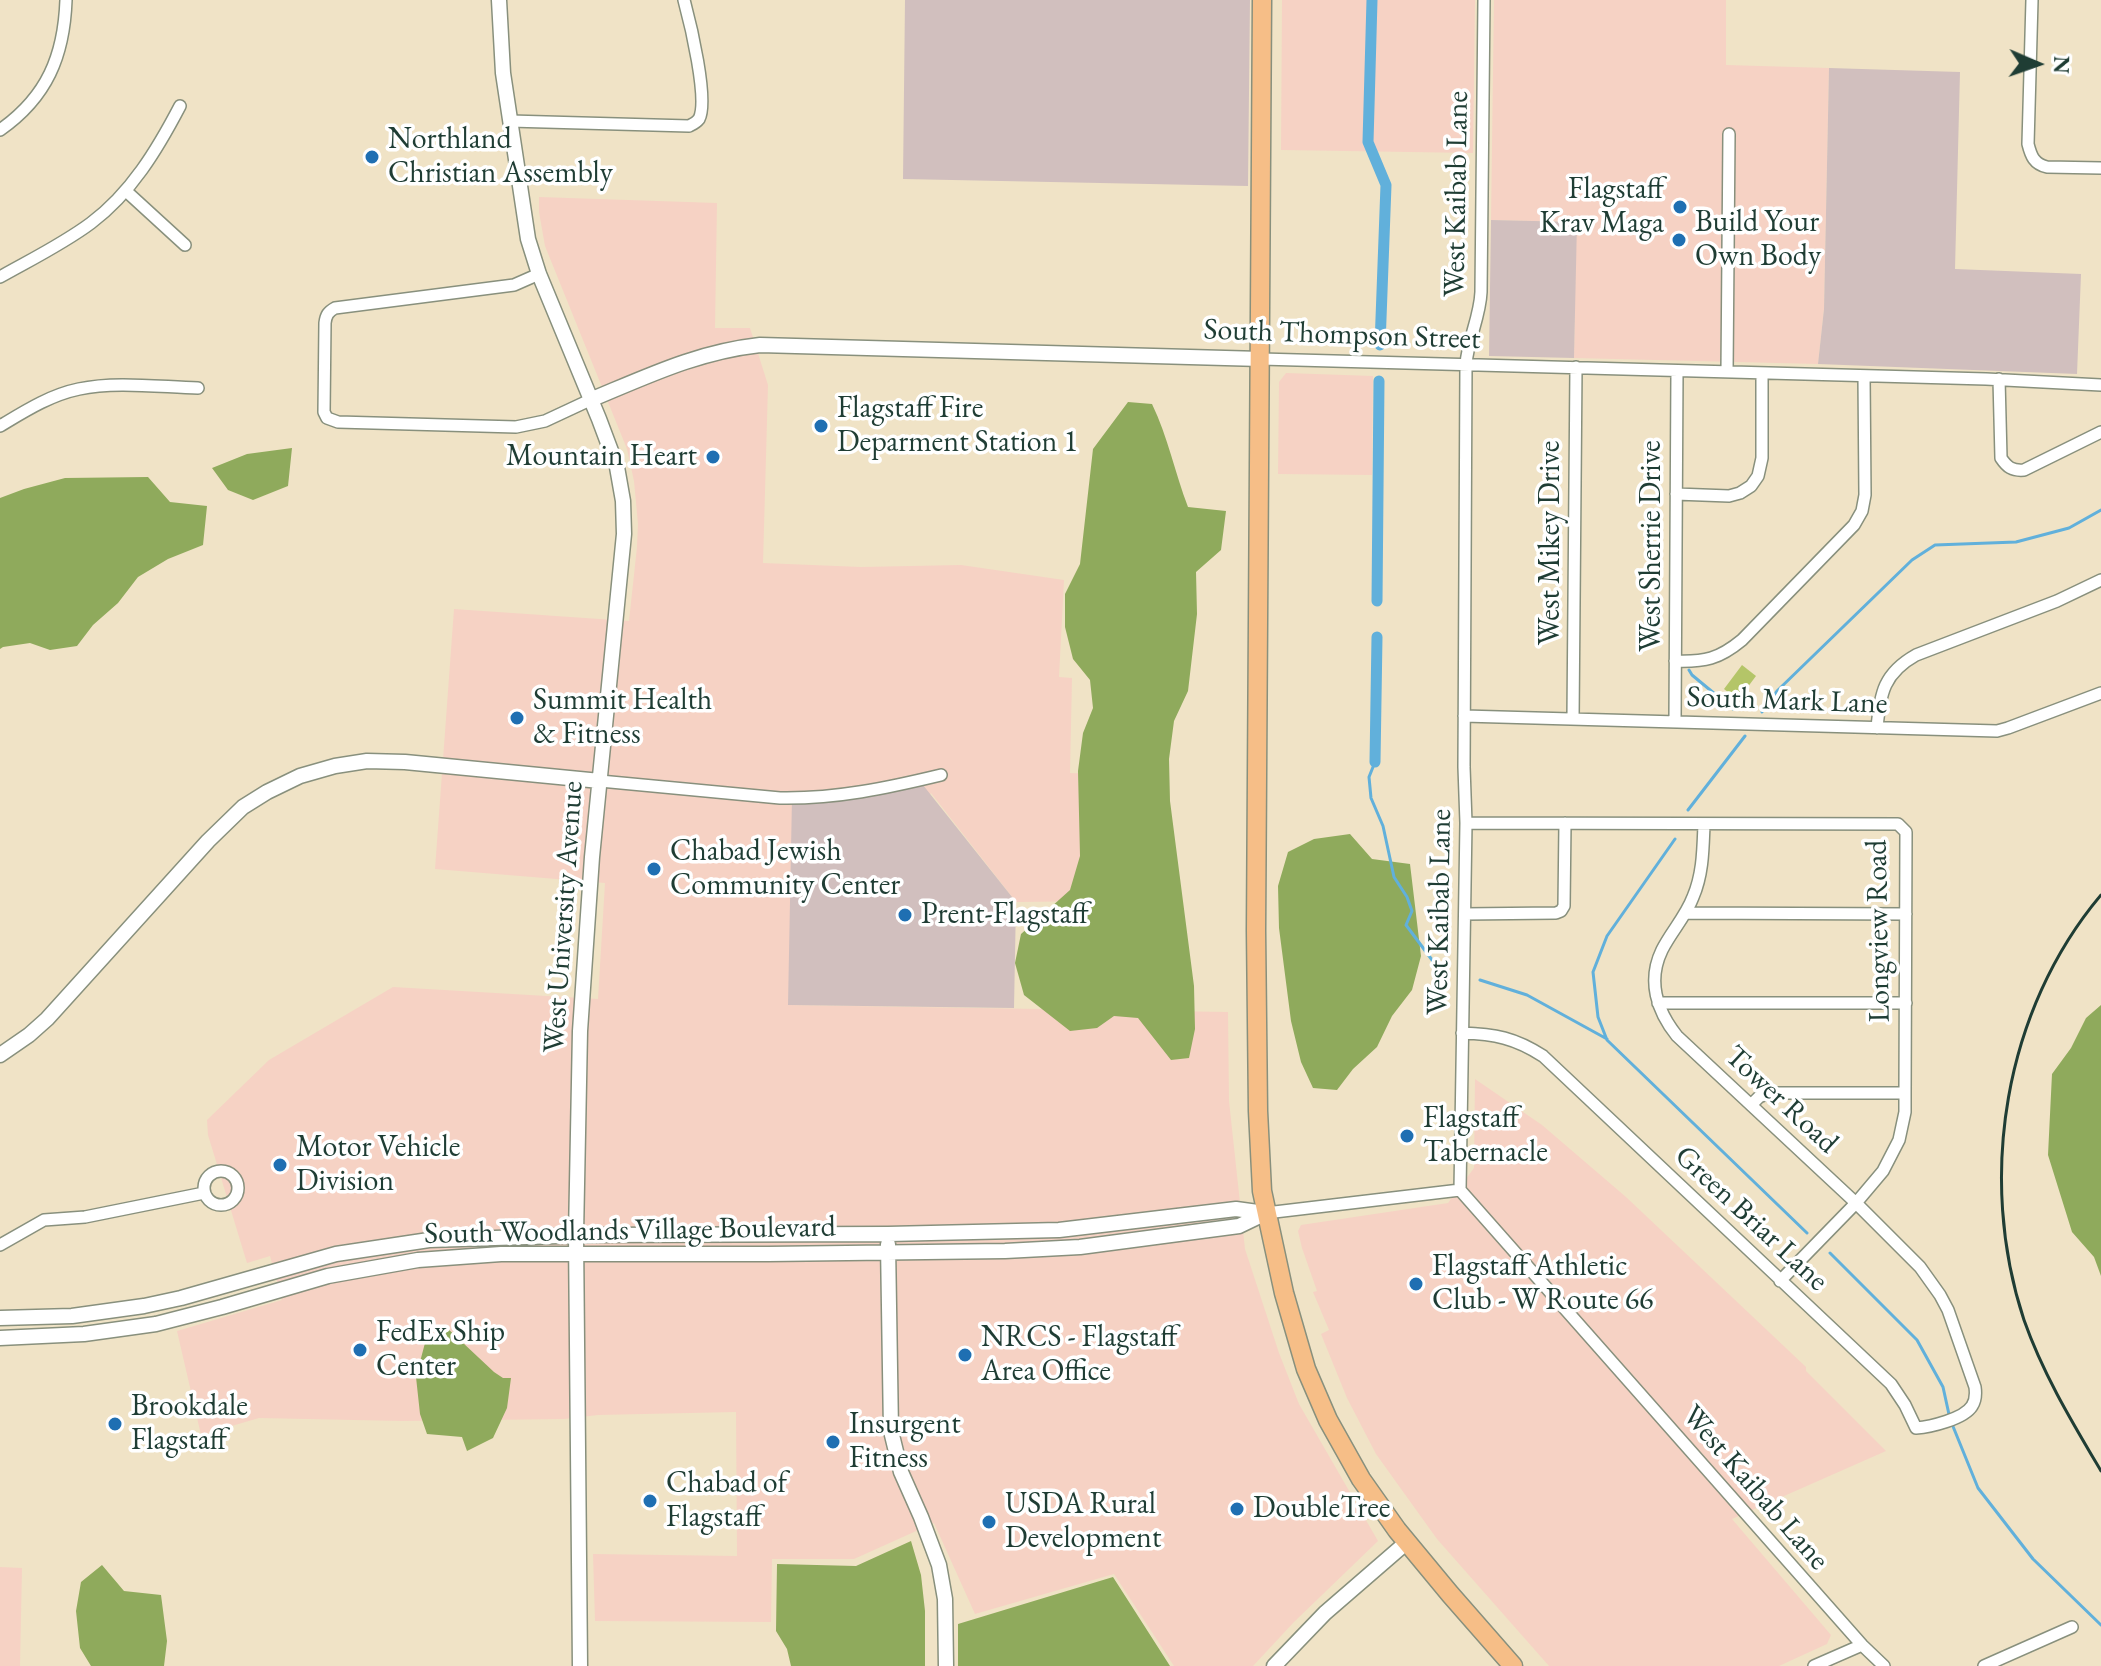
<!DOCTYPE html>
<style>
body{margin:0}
#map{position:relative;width:2101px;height:1666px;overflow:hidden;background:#f0e3c6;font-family:"EB Garamond",serif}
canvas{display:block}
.north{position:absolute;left:1997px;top:24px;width:80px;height:80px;-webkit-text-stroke:6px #fff;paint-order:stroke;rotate:92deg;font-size:22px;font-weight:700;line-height:32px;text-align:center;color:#1f3d34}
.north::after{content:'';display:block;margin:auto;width:28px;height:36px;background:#1f3d34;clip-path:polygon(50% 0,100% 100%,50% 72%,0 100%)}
</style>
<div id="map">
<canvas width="2101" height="1666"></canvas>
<div class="north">N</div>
</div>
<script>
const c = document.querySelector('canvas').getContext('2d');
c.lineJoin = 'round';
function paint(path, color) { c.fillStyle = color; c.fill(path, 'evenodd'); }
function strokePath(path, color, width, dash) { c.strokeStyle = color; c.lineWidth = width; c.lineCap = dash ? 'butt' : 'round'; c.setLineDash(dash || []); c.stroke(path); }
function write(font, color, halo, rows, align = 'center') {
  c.font = font + ' "EB Garamond",serif'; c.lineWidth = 7; c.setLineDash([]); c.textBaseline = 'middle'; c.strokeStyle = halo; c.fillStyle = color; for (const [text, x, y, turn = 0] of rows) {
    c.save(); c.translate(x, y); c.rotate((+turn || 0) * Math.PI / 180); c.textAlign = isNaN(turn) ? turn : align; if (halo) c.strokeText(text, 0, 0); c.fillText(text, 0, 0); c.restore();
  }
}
paint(new Path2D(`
 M1282,0H1475L1473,153L1281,150Z
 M1494,0H1726V65L1829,68L1824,309L1818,364L1574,358L1576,222L1491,220Z
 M539,197L717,203L715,328H750L768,385L763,563L861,567L961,565L1064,580L1059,677L1072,678L1070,773L1097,774L1100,901L1016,902L931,793L788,1005L1228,1012L1229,1101L1245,1249L1279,1353L1299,1404L1378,1541L1294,1622L1253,1666H1174L1114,1574L975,1614L934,1523L854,1559H772L771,1622L595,1621L593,1554L737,1556L736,1412L598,1415L564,1419L402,1421L259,1418L201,1435L177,1331L282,1300L270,1256L247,1263L208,1135L207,1120L269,1060L393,987L598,999L605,883L435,869L454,609L629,621L637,547L638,524L634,481L627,449L545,246L539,212Z
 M1286,373L1373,376L1372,475L1278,474L1279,382Z
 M1475,1079L1542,1125L1626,1197L1806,1367V1371L1886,1451L1732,1519L1831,1635L1827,1644L1779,1666H1549L1437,1539L1376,1454L1347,1398L1321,1334L1329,1330L1313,1292L1317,1291L1302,1248L1298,1231L1301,1225L1448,1203L1474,1168Z
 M0,1567L22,1568L20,1666H0Z`), '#f6d2c4');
paint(new Path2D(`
 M905,0H1250L1248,186L903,179Z
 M1829,68L1960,72L1955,269L2081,274L2077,374L1818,364L1824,309Z
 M1491,220L1577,222L1574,358L1489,356Z
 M919,780L1016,902L1014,1008L788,1005L792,798Z`), '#d1bfbe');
paint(new Path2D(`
 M1742,665L1756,676L1738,700L1724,689Z`), '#b4c568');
paint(new Path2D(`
 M1128,402L1152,404C1168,437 1175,473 1188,507L1226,511L1221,550L1196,572L1197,614L1188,691L1174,721L1169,759L1170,801L1194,986L1195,1029L1189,1058L1171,1060L1138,1018L1114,1016L1097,1028L1070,1031L1024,995L1015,963L1021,934L1070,890L1080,856L1078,771L1083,733L1093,708L1090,680L1073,659L1065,627V594L1080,564L1093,449Z
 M292,448L288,486L253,500L228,490L212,468L247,454Z
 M148,477L170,502L207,506L203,545L168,559L138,577L118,603L93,625L77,646L50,650L30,643L3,647L0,649V498L24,489L65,478Z
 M1350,834L1372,859L1410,864L1421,956L1412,990L1392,1016L1377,1047L1353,1069L1337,1090L1313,1088L1301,1062L1291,1021L1279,928L1278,886L1288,852L1314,839Z
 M2101,1005V1276L2094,1257L2072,1232L2048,1155L2052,1074L2071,1048L2086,1018Z
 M446,1327L494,1372L503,1378H511L507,1408L493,1438L467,1451L462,1437L427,1434L420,1414L416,1377L425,1343Z
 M911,1541L921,1575L925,1611V1666H791L787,1649L776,1631L777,1564L856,1566Z
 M102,1565L124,1591L161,1595L167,1641L164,1666H91L80,1648L76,1611L81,1582Z
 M1113,1577L1170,1666H958V1624Z`), '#8faa5c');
strokePath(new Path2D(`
 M1689,670L1692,675L1733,709
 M1762,712L1777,691L1912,560L1935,545L2016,542L2069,528L2101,510
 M1375,762L1369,777L1371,798L1383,826L1394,877L1407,897L1412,911L1406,925L1438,968L1445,971
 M1688,810L1745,736
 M1675,839L1607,936L1593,972L1598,1017L1607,1040L1807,1233
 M1480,980L1527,995L1607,1039
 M1830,1253L1917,1340L1943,1387L1950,1419L1978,1488L2033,1559L2101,1625`), '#61b0db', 3);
strokePath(new Path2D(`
 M1372,0L1368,142L1386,185L1380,345
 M1377,601L1379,381
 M1375,762L1377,637`), '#61b0db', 11);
const minor = new Path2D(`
 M1484,0L1481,292C1480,317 1468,339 1466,364L1464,767L1466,823L1460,1190L1862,1645L1884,1666
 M2032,0L2028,144C2031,156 2034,164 2047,167L2101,168
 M510,121L689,126C693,124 696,123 699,119C709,100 690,22 684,0
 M0,130C47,97 64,56 66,0
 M126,191L185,245
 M539,274L514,285L335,308C328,312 326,315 325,323L324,412L327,418L338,422L516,427L545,421L590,400
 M0,277C30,260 63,244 91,223C131,193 157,150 180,106
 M1261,359L1986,379L2101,385
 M1727,372L1729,134
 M1999,379L2001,458C2007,467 2012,471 2024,470L2101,432
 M0,426C25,411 50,395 79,389C115,381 160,387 198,388
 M1676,494L1729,496L1740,493L1751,486L1758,476L1762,458V373
 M1675,661C1705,662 1719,659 1742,640L1854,525L1862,511L1865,495L1864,376
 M1464,716L1997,731L2008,728L2101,693
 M1573,719L1576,367
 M1675,721L1677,371
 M1877,728C1880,693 1884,673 1916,655L2057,601L2101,580
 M600,781L780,798C836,799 887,788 941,775
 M1466,823L1898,824L1906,832L1905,1093V1112L1899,1140L1883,1171L1856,1203L1780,1281
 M1686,913L1906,914
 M1465,914L1556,913L1561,911L1564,906L1565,823
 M1658,1003H1906
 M1462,1033C1495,1034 1515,1038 1543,1056L1891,1384L1905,1405L1916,1428C1930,1427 1964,1419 1972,1406C1976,1400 1976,1394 1975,1387L1948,1310L1940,1295L1920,1267L1856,1203L1677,1036C1657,1011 1647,981 1662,950C1671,932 1686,916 1693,897C1703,874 1703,849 1704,824
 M1751,1105L1759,1097L1769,1093H1905
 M204 1188a17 17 0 1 1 34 0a17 17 0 1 1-34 0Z
 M1266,1213L1460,1190
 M0,1245L44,1220L85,1217L204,1193
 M1814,1666L1862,1645
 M1984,1666L2072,1627`);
const tertiary = new Path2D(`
 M499,0L503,73L528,239L539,274L599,419L617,467L623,501L624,534L592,857L580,1031L576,1235L580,1666
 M590,400C648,376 697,352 760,345L1261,359
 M0,1055L29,1035L47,1019L208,841L243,807L267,792L300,776L335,766L367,761L405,762L600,781
 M888,1244L891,1431L901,1472L921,1517L939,1565L945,1599L946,1666
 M0,1318L72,1316L144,1306L181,1298L336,1254L429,1240L592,1235L888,1234L1059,1230L1236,1209L1265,1213
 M0,1338L84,1334L156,1324L222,1307L328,1276L418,1260L501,1254H768L1005,1251L1080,1247L1239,1226L1266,1213
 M1274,1666L1325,1613L1407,1542`);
const primary = new Path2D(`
 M1262,0L1256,930L1258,1111L1262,1191L1284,1293L1306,1369L1328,1420L1361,1479L1397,1530L1450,1594L1513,1666`);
strokePath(minor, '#88907d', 14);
strokePath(tertiary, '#88907d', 17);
strokePath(primary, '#88907d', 21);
strokePath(minor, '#fff', 11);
strokePath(tertiary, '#fff', 14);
strokePath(primary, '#f6be87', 18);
strokePath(new Path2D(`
 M2101,895C2004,1010 1977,1178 2024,1320C2043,1374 2072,1422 2101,1471`), '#1f3d34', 3);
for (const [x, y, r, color] of [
 [372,157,8,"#1f6fb2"],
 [1680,207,8,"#1f6fb2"],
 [1679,240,8,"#1f6fb2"],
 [821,426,8,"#1f6fb2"],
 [713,457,8,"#1f6fb2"],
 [517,718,8,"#1f6fb2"],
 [654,869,8,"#1f6fb2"],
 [905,915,8,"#1f6fb2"],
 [1407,1136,8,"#1f6fb2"],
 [280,1165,8,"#1f6fb2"],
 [1416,1284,8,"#1f6fb2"],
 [360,1350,8,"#1f6fb2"],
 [965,1355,8,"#1f6fb2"],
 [115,1424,8,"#1f6fb2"],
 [833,1442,8,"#1f6fb2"],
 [650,1501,8,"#1f6fb2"],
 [1237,1509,8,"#1f6fb2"],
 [989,1522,8,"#1f6fb2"]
]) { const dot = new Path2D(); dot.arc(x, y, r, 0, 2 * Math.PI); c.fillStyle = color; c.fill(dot); strokePath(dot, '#fff', 3); }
write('30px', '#1f3d34', '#fff', [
 ["Northland",388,140],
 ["Christian Assembly",388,174],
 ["Flagstaff",1664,190,"right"],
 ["Krav Maga",1664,224,"right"],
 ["Build Your",1695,223],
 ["Own Body",1695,257],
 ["Flagstaff Fire",837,409],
 ["Deparment Station 1",837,443],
 ["Mountain Heart",697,457,"right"],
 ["Summit Health",533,701],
 ["& Fitness",533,735],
 ["Chabad Jewish",670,852],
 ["Community Center",670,886],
 ["Prent-Flagstaff",921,915],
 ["Flagstaff",1423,1119],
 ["Tabernacle",1423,1153],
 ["Motor Vehicle",296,1148],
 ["Division",296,1182],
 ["Flagstaff Athletic",1432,1267],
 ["Club - W Route 66",1432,1301],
 ["FedEx Ship",376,1333],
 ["Center",376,1367],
 ["NRCS - Flagstaff",981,1338],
 ["Area Office",981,1372],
 ["Brookdale",131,1407],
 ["Flagstaff",131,1441],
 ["Insurgent",849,1425],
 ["Fitness",849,1459],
 ["Chabad of",666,1484],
 ["Flagstaff",666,1518],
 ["USDA Rural",1005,1505],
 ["Development",1005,1539],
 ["DoubleTree",1253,1509]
], 'left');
write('30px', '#1f3d34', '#fff', [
 ["West Kaibab Lane",1457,194,-89],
 ["South Thompson Street",1342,335,2],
 ["West Mikey Drive",1551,543,-90],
 ["West Sherrie Drive",1652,546,-90],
 ["South Mark Lane",1787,701,2],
 ["West Kaibab Lane",1440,912,-89],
 ["West University Avenue",564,917,-86],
 ["Longview Road",1879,931,-91],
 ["Tower Road",1781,1100,43],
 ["Green Briar Lane",1751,1219,43],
 ["South Woodlands Village Boulevard",630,1231,-1],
 ["West Kaibab Lane",1755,1488,49]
]);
</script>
